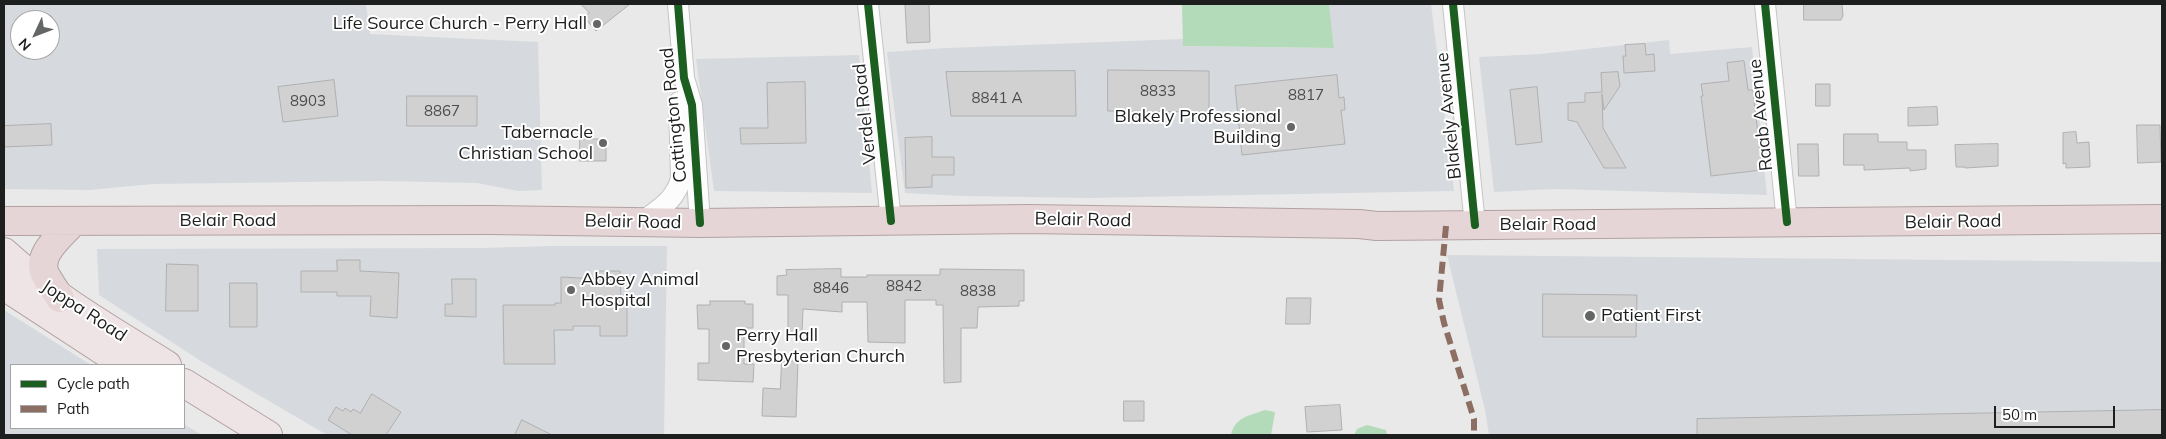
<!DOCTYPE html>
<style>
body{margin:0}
#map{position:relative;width:2166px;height:439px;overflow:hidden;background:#e9e9e9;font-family:Mulish,sans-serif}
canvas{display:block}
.frame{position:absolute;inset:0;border:5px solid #1d1e1e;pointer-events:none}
.legend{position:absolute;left:10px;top:364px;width:175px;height:65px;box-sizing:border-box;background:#fff;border:1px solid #a5a5a5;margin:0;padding:6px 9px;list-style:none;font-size:15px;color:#1d1e1e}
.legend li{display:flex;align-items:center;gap:10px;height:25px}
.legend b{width:25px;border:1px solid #a5a5a5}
.north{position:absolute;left:10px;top:10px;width:50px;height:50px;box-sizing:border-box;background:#fff;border:1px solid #a5a5a5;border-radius:50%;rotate:227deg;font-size:14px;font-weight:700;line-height:20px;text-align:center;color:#1d1e1e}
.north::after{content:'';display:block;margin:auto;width:18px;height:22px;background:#646565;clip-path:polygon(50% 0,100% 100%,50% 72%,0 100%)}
.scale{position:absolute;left:1994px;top:406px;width:121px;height:22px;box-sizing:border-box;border:2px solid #1d1e1e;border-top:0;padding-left:6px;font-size:15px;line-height:18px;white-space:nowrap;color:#1d1e1e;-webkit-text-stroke:4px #fff;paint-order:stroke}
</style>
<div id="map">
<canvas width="2166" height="439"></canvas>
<div class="frame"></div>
<ul class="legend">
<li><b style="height:6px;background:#1b5e20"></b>Cycle path</li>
<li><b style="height:6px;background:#8d6e63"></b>Path</li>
</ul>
<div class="north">N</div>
<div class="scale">50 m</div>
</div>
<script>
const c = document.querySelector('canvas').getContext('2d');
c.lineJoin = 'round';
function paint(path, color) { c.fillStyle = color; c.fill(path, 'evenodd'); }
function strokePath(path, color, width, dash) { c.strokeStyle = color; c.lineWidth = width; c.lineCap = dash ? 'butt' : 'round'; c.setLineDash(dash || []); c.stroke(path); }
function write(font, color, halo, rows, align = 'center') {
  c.font = font + ' Mulish,sans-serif'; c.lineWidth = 4; c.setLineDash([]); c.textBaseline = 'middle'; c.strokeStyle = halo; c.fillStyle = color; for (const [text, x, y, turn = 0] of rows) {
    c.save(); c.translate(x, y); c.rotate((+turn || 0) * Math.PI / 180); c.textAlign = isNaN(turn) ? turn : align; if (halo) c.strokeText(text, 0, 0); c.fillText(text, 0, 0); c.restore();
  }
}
paint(new Path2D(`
 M4,4H366L370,34L538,42L542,190L518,191L477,183L380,181L153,184L90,190L4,189ZM20,20H50V50H20Z
 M1329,4H1431L1454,191L1090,198L961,196L905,193L887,52L946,48L1183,39V46L1334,48Z
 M1669,40L1670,54L1752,47L1767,195L1555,189L1494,192L1479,57L1540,54Z
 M859,55L872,193L714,191L696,59Z
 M550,246H667L664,435H327L204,363L99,295L97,249L481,248Z
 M1447,255L2162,262V435H1489L1485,410Z
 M4,310L91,365H11V428H184V424L202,435H4Z`), '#d6dade');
paint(new Path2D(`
 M1182,4H1329L1334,48L1183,46Z
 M1265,410L1275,412L1271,435H1231C1235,417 1249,416 1265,410Z
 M1367,425L1386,430L1387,435H1354L1357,429Z`), '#b4dbb9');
const building = new Path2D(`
 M581,4H630L596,31L584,17L589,13Z
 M929,4L930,42L907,43L905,5Z
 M1804,4H1842L1843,16L1841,20H1804Z
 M1645,44L1646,55L1654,54L1655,71L1624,73L1623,56H1626L1625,45Z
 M1744,61L1748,90H1753L1762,170L1711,176L1701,96H1703L1701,84L1729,81L1727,63Z
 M1108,70L1209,71V112L1108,111Z
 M1075,71L1076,116H951L946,72Z
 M1618,72L1620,86L1604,110L1602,94L1603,128L1626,168H1604L1577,122L1568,120V103L1585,102V93L1602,92L1601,73Z
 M1337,75L1339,98L1344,97L1345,110H1341L1345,144L1242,155L1235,86Z
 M334,80L338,116L283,122L278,87Z
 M805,82L806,143L741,144L740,128H768L767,83Z
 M1816,84H1830V106H1816Z
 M1537,87L1542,142L1516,145L1510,90Z
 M407,96H477V126H407Z
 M1937,107L1938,125L1908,126V108Z
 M51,124L52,145L4,147V126Z
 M2137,125H2160L2161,162L2138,163Z
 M2076,132L2077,143L2089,142L2090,167L2066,168V163L2063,164V133Z
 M1844,134H1878V142H1907V150H1926V169L1910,171V168L1864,170V165H1844Z
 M932,137V157H954V175H932V187L906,188L905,138Z
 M580,139H606V161H580Z
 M1798,144H1818L1819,176H1799Z
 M1998,144V166L1965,168V167H1956L1955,145Z
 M337,260H360V271L399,273L397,318L370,316L371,296H337V292H301V271H337Z
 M167,264L198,265V311H166Z
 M841,269V277H867V275H940V269L1024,270V301H1019V306L978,307L977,328H961V382L944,383L943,305H936V300H905V343L868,342L867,302H842V312L803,309L802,333H788V295H777V276L787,275L786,270Z
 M599,271H620L621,298H627V336H600V326H573V330H554L555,364H504L503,305H555V303H561V277L599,279Z
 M452,279H476V317L445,316V304H452Z
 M230,283H257V327H230Z
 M1543,294L1637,295L1636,337H1543Z
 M1287,298H1311L1310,324H1286Z
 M710,301H745V304H753V328H744V364H754L753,382L698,380V363H709V329H698L697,305H710Z
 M782,361H798L796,417L762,416L763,388L780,389Z
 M372,394L401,412L386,435H352L328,420L336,407L343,411L345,408L351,412L353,409L360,413Z
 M1124,401H1144V421H1124Z
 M1340,405L1342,430L1307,432L1305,407Z
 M2162,410V435H1697V419Z
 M522,420L552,435H515Z`);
paint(building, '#d1d1d1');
strokePath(building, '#b0b0b0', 1);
const street = new Path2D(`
 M678,4L684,78L692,105L700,223
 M868,4L891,221
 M1453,4L1475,225
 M1765,4L1787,222
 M642,222C659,209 676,200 681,178L679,102`);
const primary = new Path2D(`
 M4,252C53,297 111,330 167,365
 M4,286L125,365
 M184,383L268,435`);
const highway = new Path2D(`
 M4,221L490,220L700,223L1028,219L1359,224L1377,226C1639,224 1901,223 2162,219
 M60,298C55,290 49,282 45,274C36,254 62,235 74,221`);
strokePath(street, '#c5c5c5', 22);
strokePath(primary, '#b3a1a2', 30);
strokePath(highway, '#b3a1a2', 30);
strokePath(street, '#fcfcfc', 20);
strokePath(primary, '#efe4e5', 28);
strokePath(highway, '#e6d5d6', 28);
strokePath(new Path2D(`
 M1446,226L1439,300L1444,323L1474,419V435`), '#8d6e63', 6, [12, 6]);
strokePath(new Path2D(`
 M678,4L684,78L692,105L700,223
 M868,4L891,221
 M1453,4L1475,225
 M1765,4L1787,222`), '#1b5e20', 8);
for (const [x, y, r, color] of [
 [597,24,5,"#646565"],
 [1291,127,5,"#646565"],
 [603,143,5,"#646565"],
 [571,290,5,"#646565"],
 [1590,316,6,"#646565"],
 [726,346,5,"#646565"]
]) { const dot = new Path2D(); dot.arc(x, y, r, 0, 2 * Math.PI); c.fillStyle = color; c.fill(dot); strokePath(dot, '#fff', 2); }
write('15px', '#4c4c4c', null, [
 ["8833",1158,91],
 ["8817",1306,95],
 ["8841 A",997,98],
 ["8903",308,101],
 ["8867",442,111],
 ["8842",904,286],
 ["8846",831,288],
 ["8838",978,291]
]);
write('18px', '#1d1e1e', '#fff', [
 ["Life Source Church - Perry Hall",587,24],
 ["Blakely Professional",1281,117],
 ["Building",1281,138],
 ["Tabernacle",593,133],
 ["Christian School",593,154],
 ["Abbey Animal",581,280,"left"],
 ["Hospital",581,301,"left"],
 ["Patient First",1601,316,"left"],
 ["Perry Hall",736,336,"left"],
 ["Presbyterian Church",736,357,"left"]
], 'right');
write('18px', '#1d1e1e', '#fff', [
 ["Verdel Road",865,114,-96],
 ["Cottington Road",674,115,-96],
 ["Raab Avenue",1761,115,-96],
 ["Blakely Avenue",1449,116,-96],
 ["Belair Road",1083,220,1],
 ["Belair Road",228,221],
 ["Belair Road",633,222,1],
 ["Belair Road",1953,222,-1],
 ["Belair Road",1548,225],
 ["Joppa Road",84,311,33]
]);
</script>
